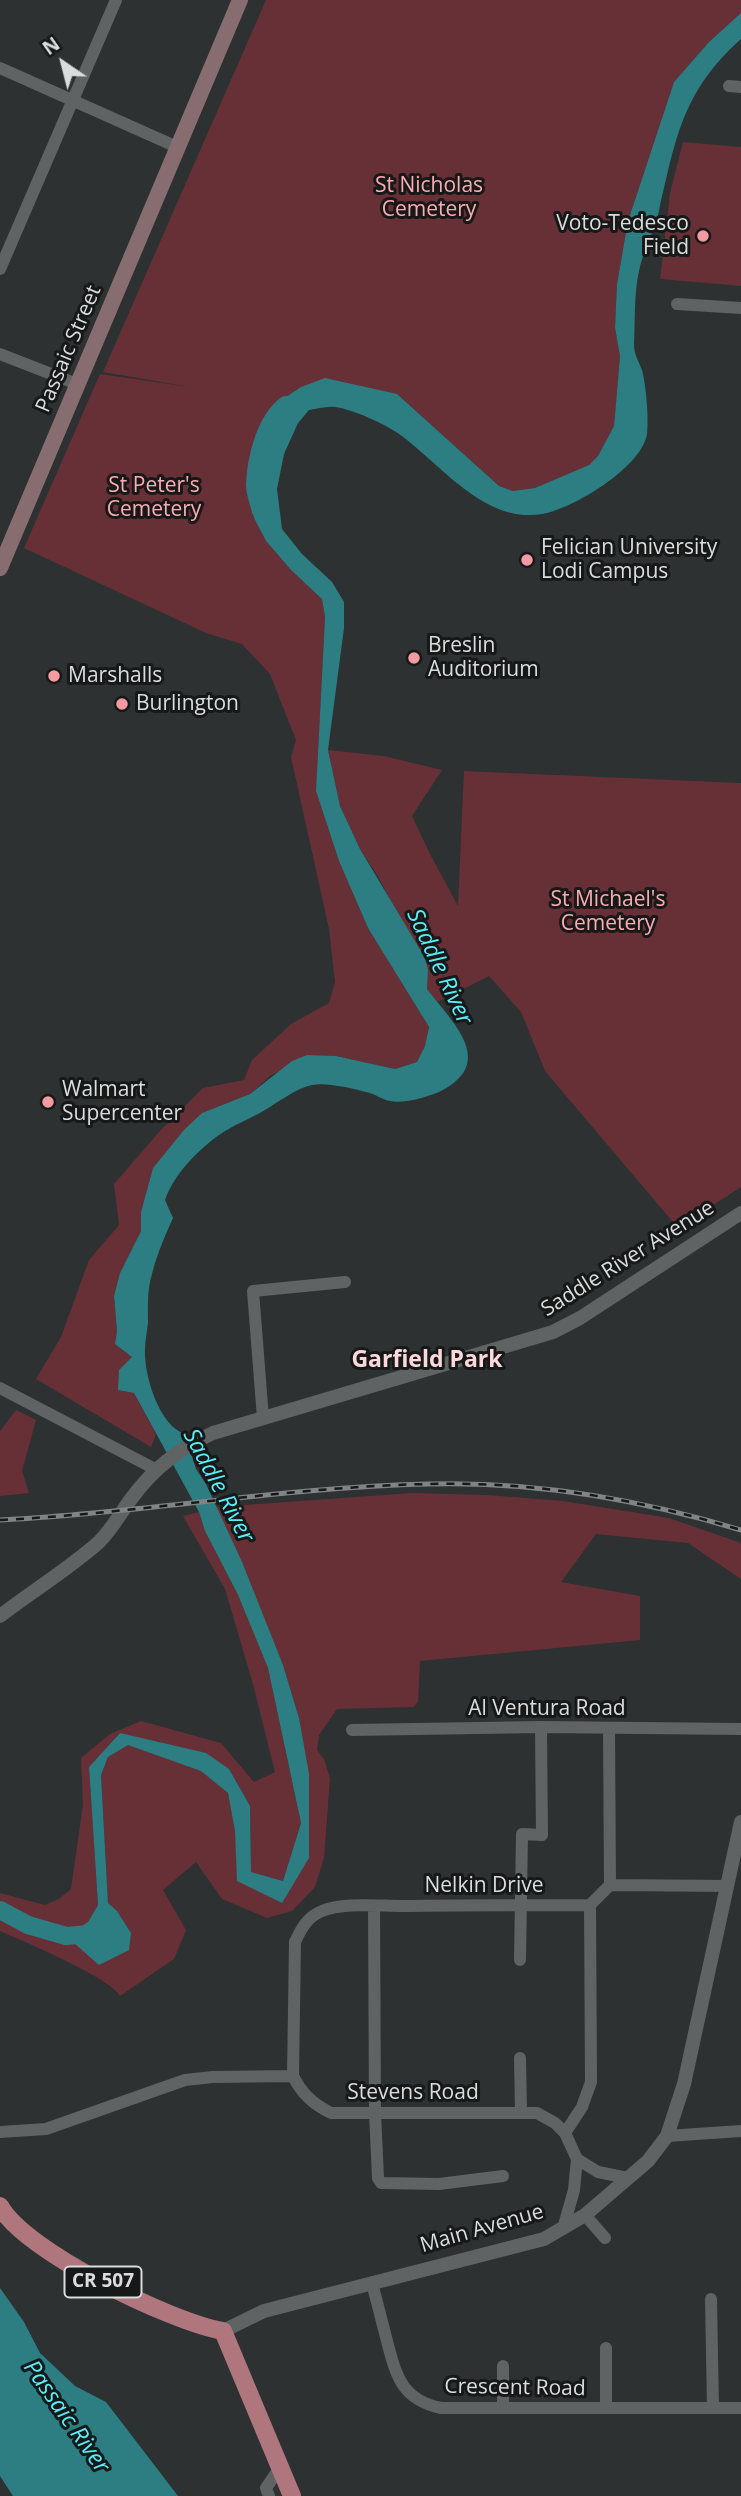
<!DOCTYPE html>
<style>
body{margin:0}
#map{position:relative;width:741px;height:2496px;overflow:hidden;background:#2d3131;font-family:"Open Sans",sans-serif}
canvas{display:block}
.north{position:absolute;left:28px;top:28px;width:70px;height:70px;-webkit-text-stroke:5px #171818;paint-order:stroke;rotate:325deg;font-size:19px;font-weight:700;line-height:28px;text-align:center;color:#dadddd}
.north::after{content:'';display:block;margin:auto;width:24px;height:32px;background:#dadddd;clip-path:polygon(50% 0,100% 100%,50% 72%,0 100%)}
</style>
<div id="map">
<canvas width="741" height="2496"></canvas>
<div class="north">N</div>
</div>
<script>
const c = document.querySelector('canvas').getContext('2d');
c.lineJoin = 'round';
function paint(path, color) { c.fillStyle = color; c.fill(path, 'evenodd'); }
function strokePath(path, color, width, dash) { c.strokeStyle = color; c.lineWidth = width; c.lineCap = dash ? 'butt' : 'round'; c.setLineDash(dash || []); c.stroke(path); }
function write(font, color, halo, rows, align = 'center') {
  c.font = font + ' "Open Sans",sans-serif'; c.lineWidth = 6; c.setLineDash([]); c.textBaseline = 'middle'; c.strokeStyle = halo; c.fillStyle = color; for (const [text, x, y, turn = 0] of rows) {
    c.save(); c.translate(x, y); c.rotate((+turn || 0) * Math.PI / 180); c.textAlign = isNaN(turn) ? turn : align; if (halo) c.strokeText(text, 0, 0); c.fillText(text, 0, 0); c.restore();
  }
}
paint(new Path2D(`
 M266,0H741V13L709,42L674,82L628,221L617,284L615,328L620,356L614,426L598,456L589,465L535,488L513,491L499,486L397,394L301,387L280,401L258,457L254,518L266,541L291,570L322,599L325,617L316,791L339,861L368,928L429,1027L425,1046L417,1062L395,1069L336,1056L307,1055L270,1076L250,1094L202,1113L153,1168L141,1212V1231L120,1273L114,1296L117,1331L115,1344L132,1357L118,1390L134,1393L156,1434L151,1447L36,1379L61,1337L89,1260L119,1225L114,1184L159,1132L203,1088L244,1080L252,1060L291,1024L329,1003L335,982L329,929L291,757L296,740L270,674L242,644L206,633L24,548L100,374L190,387L103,372Z
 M683,142L741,147V286L660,279L670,193Z
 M328,750L384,756L442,770L412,816L430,854L458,906L464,771L741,783V1187L678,1228L545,1071L521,1012L489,976L437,1002L427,989L428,970L377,875L360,849L340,806Z
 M16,1410L36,1420L22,1471L29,1493L0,1496V1431Z
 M412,1493L487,1495L563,1501L669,1518L741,1543V1579L688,1543L596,1534L561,1582L640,1596V1640L420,1661L418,1702L413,1707L337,1709L319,1735L317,1750L324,1759L330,1778L324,1858L315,1887L292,1911L267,1918L222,1899L196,1862L163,1890L186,1930L174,1959L120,1996C111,1978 23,1941 0,1931V1893L45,1905L59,1899L71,1889L83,1804L81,1758L110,1734L141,1721L221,1743L254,1782L275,1772L253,1684L225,1589L183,1516L199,1512L205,1531L238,1595L268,1668L301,1823L283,1881L251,1872L250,1806L229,1769L120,1733L89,1767L98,1905L88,1922L131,1933L117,1911L108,1903L101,1775L108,1757L128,1744L202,1771L228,1793L235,1831L238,1881L281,1902L309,1858L299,1718L283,1665L216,1507Z`), '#673037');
paint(new Path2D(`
 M741,13V39C682,92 676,138 659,211C654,232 643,251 639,271C634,292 635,323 634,345C634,354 639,362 642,370C646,385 649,419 647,434C642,467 573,509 542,514C484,524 440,463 399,434C385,424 352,409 335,407C327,406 317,409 309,410L298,423L284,454L277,489L282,529L302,554L332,582L344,602V628L328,750L340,806L360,849L425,958L428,970L427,989C451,1021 498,1062 441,1091C428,1097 404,1104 390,1101C383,1100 377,1095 370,1093C355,1089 327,1082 312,1085C295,1089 280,1101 265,1110C250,1119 233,1125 219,1135C197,1151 174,1174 165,1200L173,1218C165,1236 157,1254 152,1274C147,1290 148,1306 148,1323C147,1332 145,1341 145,1350C144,1375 159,1426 185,1434L196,1469L206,1484L242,1562L283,1665L299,1718L309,1774V1858L282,1903L237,1881L235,1831L228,1793L201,1771L128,1745L108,1757L101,1775L108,1903L117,1911L131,1933L129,1950L99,1965L66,1936L88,1922L98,1905L89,1767L120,1733L206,1753L229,1769L250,1806L251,1872L283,1881L301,1823L268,1668L238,1595L205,1531L199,1512L134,1393L118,1390L119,1370L132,1357L115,1344L117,1331L114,1296L120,1273L141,1231V1212L153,1168L184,1130L202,1113L250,1094L292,1061L307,1055L336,1056L395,1069L417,1062L425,1046L429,1027L368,928L339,861L316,791L325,617L322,599L291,570L266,541L254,518L258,457L280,401L301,387L325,378L397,394L499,486L513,491L535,488L589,465L598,456L614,426L620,356L615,328L617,284L628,221L674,82L709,42Z
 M0,2288L24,2322L40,2353L75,2386L106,2402L178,2496H13L0,2476Z`), '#2c7e83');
strokePath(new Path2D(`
 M261,511C259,503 255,493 255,485C256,459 265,421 286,405
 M0,1910L28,1925L66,1936L90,1934`), '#2c7e83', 18);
strokePath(new Path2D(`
 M0,68L177,147
 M729,86L741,87
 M0,269L116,0
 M677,304L741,308
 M0,354L77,384
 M0,1388L155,1469
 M263,1418L253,1291L345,1282
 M609,1728L610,1885
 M352,1730L541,1727L741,1729
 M590,1905L610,1885L728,1886
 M374,1906L375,2113L378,2178L381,2183L439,2184L503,2176
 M520,1960L522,1834L542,1835L541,1727
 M520,2058L521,2112
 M293,2076L295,1942C301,1929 307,1917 322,1911C342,1902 379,1906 402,1906C464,1905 527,1905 590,1905
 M0,2132L46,2129L185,2080L213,2077L293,2076C302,2094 313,2104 331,2113H537L555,2123L565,2133L577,2159L598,2172L628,2178
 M565,2133L582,2107L591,2082L590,1905
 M667,2136L741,2131
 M585,2215L605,2238
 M563,2229L574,2190L577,2159
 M372,2283C377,2303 382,2322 387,2341C396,2376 402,2400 441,2408H741
 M711,2299L713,2408
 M606,2348V2408
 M503,2366V2408
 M269,2496L266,2488L279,2469`), '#5f6363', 12);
strokePath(new Path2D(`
 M0,1616C32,1591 69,1569 99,1542C112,1529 120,1514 131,1499C153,1469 178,1449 213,1433L553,1332L580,1318L741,1213
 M223,2331L264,2311L544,2239L585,2215L648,2161L667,2136L684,2084L741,1822`), '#5f6363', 14);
strokePath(new Path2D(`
 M0,568L240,0`), '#876d70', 16);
strokePath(new Path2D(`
 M0,2206C24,2251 171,2322 223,2331L292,2496`), '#af777d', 18);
const rail = new Path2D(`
 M0,1520C143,1513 285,1487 428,1484C534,1481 639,1499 741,1530`);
strokePath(rail, '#818484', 5);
strokePath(rail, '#171818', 2.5, [8]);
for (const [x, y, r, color] of [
 [703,236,7,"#f49aa3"],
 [527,560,7,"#f49aa3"],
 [414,658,7,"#f49aa3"],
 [54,676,7,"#f49aa3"],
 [122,704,7,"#f49aa3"],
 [48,1102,7,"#f49aa3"]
]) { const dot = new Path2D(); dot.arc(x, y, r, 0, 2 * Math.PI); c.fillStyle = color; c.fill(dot); strokePath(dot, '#171818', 2.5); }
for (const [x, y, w] of [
 [103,2282,77]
]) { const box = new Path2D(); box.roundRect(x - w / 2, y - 15.5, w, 31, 5); c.fillStyle = '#171818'; c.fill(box); strokePath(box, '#dadddd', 2); }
write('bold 19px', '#dadddd', null, [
 ["CR 507",103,2282]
]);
write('21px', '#fcabb2', '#171818', [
 ["St Nicholas",429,186],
 ["Cemetery",429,210],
 ["St Peter's",154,486],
 ["Cemetery",154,510],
 ["St Michael's",608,900],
 ["Cemetery",608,924]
]);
write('21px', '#dadddd', '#171818', [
 ["Voto-Tedesco",689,224,"right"],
 ["Field",689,248,"right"],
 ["Felician University",541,548],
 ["Lodi Campus",541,572],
 ["Breslin",428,646],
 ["Auditorium",428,670],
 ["Marshalls",68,676],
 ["Burlington",136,704],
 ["Walmart",62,1090],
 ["Supercenter",62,1114]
], 'left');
write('21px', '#dadddd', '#171818', [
 ["Passaic Street",69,349,-67],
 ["Saddle River Avenue",628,1259,-32],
 ["Al Ventura Road",547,1709],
 ["Nelkin Drive",484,1886],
 ["Stevens Road",413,2093],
 ["Main Avenue",482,2229,-16],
 ["Crescent Road",515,2388,1]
]);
write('italic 23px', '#56eff9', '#171818', [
 ["Saddle River",439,967,65],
 ["Saddle River",218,1486,62],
 ["Passaic River",66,2417,55]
]);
write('bold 23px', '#fdd9dc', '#171818', [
 ["Garfield Park",427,1360]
]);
</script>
